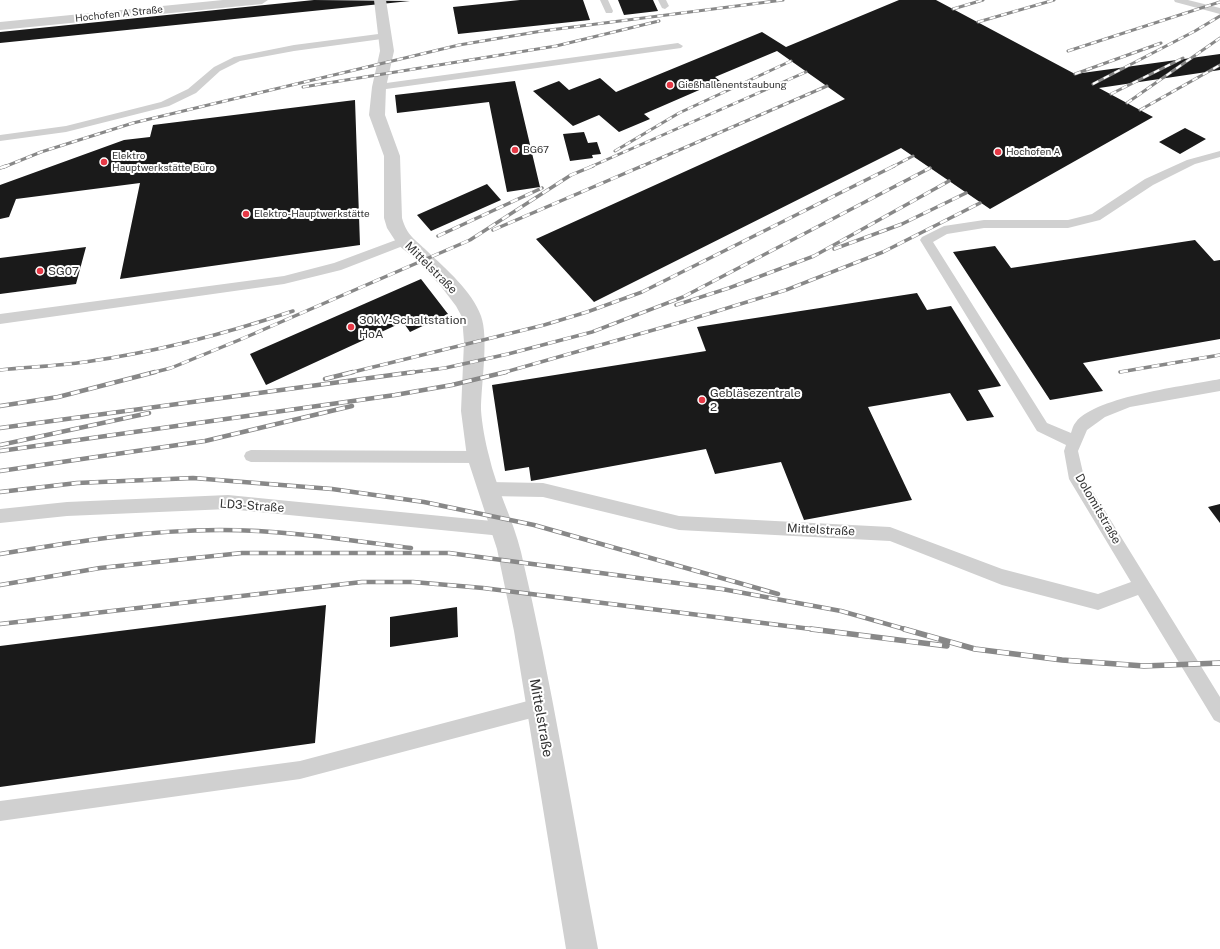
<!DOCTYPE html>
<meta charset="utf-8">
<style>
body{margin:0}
canvas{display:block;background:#fff}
</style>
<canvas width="1220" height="949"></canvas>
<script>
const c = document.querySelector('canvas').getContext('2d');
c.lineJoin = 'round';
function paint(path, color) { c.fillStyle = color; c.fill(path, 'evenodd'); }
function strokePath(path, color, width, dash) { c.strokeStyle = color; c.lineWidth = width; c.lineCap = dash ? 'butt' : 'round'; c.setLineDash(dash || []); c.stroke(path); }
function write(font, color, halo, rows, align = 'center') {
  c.font = font + ' "Public Sans",sans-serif'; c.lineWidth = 4; c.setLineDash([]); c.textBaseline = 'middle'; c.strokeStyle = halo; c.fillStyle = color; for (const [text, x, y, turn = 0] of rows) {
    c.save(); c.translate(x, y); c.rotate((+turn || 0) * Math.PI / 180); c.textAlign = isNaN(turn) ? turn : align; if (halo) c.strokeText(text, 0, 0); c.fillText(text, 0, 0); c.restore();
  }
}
paint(new Path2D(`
 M314,0L410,1L0,43V32Z
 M520,0H583L590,20L458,34L453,7Z
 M618,0H653L658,11L624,15Z
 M899,0H936L1075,74L1220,54V70L1099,88L1153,117L990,209L901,148L594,302L536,239L845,99L777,51L715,77L720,81L644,114L650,119L619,132L599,115L573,126L533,91L559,81L569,90L600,78L616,92L762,32L786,47Z
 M515,81L540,187L507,192L489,102L397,113L395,95Z
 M355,100L360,245L120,279L140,183L16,199L9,217L0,219V185L124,140L150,137L153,125Z
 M1185,128L1206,139L1180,154L1159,142Z
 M584,132L588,143L597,142L601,154L592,155L593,158L570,161L563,134Z
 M487,184L501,200L431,231L417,215Z
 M1195,240L1214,261L1220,260V339L1083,363L1103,391L1050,400L953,252L995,246L1011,268Z
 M86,247L76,284L0,294V258Z
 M421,279L448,314L410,332L403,322L266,385L250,354Z
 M917,293L927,310L951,306L1001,386L978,390L994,417L967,421L950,393L868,407L912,500L804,520L781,462L715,474L706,449L531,481L529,467L505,471L492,385L706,351L697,327Z
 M1220,504V523L1208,507Z
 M326,605L315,743L0,787V646Z
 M457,607L458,637L390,647V617Z`), '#1a1a1a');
paint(new Path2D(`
 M600,0H608L613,11L612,13H606Z
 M658,0H666L669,6L665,9L662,8Z
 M1174,0H1188L1220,8V14L1175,2Z
 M386,33L389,34V38L294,51L240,61L220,71L196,93L169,106L66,132L0,141V135L66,126L161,102L188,89L214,67L234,57L294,45Z
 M678,43L683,46L681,48L379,90L374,87L379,84Z
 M1220,151V157L1195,164L1153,185L1100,220L1068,228H984L947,234L933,242L1047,423L1071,433C1072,430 1073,425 1076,422C1097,396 1186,386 1220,379V391L1130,407L1105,417L1087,430L1078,451L1084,477L1220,697V723L1214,720L1138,595L1098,610L1002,585L890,541L679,530L543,497L489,496L484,494L481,489L484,484L489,482L543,483L679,516L890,527L1002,569L1098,594L1131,582L1069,479L1064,451L1066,445L1037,431L920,240L922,237L944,226L984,220H1068L1092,214L1145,179L1187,160Z
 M404,237L408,238L410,241L408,244L341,270L284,284L0,324V314L284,276L334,263Z
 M251,450L478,451L483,453L485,457L483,461L478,463L251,462L246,460L244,456L246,452Z
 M228,495L502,522L508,524L510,529L508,534L502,536L228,509L67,516L0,523V509L67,502Z
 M539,698L545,701L548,707L545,713L539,716L300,779L0,821V801L300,761Z`), '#d0d0d0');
paint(new Path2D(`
 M223,0H268L262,4L0,30V22Z
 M374,0H386L394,51L386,87L385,115L400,156L402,218C407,236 415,239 427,251C446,269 472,291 481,316C489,338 481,385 481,410C482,424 485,441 489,456C496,488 513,519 521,552C552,683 573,817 598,949H566L514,631L497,549L467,457L461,411L464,342L462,317L456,306L440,285L413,257L398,245L387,228L384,218V156L369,115L372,87L380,51Z`), '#d0d0d0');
const railFar3 = new Path2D(`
 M953,9L983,0
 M978,22L1054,0
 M1068,51L1220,2
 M1075,74L1161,43
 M1093,84L1195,31L1220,16
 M303,87L556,46L659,21
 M1111,94L1183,58
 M1127,103L1220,38
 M1140,110L1220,65
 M615,151L679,113L791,61
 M4,167L41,152L133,123L459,45L542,31L783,0
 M590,167L806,72
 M640,167L827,86
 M892,167L913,156`);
const railFar2 = new Path2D(`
 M0,168L6,166
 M493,230L642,166
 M438,236L542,188
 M834,249L902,224L966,193
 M676,305L729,288L814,256L949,181
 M0,370C28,367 57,366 85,362C156,352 225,334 293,311
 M1120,372L1220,355
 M151,373L171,368L244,338L470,240L571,175L593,166
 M349,373L544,325L587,312L642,292L894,166
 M407,373L445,368L508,354L592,332L683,297L930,168
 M502,373L685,321L786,290L883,252L980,203`);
const railFar1 = new Path2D(`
 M325,379L353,372
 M0,406L58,397L155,372
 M0,428L414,372
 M0,445L149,413
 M0,451L395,395L452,385L506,372
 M0,471L205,441L352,406
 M0,492L77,483L193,478L332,489L424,502L534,525L778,594
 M0,554C73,542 146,530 220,530C284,530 348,540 411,548
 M0,585L100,568L242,553H449L722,589L841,611L908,630
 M0,624L362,582H413L483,588L819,630`);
const rail = new Path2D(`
 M811,629L947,646
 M904,629L975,649L1062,660L1144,666L1220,663`);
strokePath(railFar3, '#888', 3);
strokePath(railFar2, '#888', 3.5);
strokePath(railFar1, '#888', 4.5);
strokePath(rail, '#888', 5.5);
strokePath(railFar3, '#fff', 2, [6]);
strokePath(railFar2, '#fff', 2.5, [8]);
strokePath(railFar1, '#fff', 3, [9]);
strokePath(rail, '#fff', 4, [12]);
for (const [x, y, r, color] of [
 [670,85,4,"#e63946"],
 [515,150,4,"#e63946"],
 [998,152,4,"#e63946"],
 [104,162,4,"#e63946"],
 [246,214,4,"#e63946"],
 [40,271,4,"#e63946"],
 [351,327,4,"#e63946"],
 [702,400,4,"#e63946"]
]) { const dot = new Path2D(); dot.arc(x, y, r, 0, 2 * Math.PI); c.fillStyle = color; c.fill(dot); strokePath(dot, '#fff', 1.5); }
write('10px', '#333', '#fff', [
 ["Hochofen A Straße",119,14,-6]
]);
write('10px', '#333', '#fff', [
 ["Gießhallenentstaubung",678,85],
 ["BG67",523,150],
 ["Hochofen A",1006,152],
 ["Elektro",112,156],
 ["Hauptwerkstätte Büro",112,168],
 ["Elektro-Hauptwerkstätte",254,214]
], 'left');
write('12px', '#333', '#fff', [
 ["Mittelstraße",431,268,45],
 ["LD3-Straße",252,506,4],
 ["Dolomitstraße",1098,509,60],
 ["Mittelstraße",821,530,3]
]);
write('12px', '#333', '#fff', [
 ["SG07",48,271],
 ["30kV-Schaltstation",359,320],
 ["HoA",359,334],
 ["Gebläsezentrale",710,393],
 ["2",710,407]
], 'left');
write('14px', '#333', '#fff', [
 ["Mittelstraße",541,718,80]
]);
</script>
